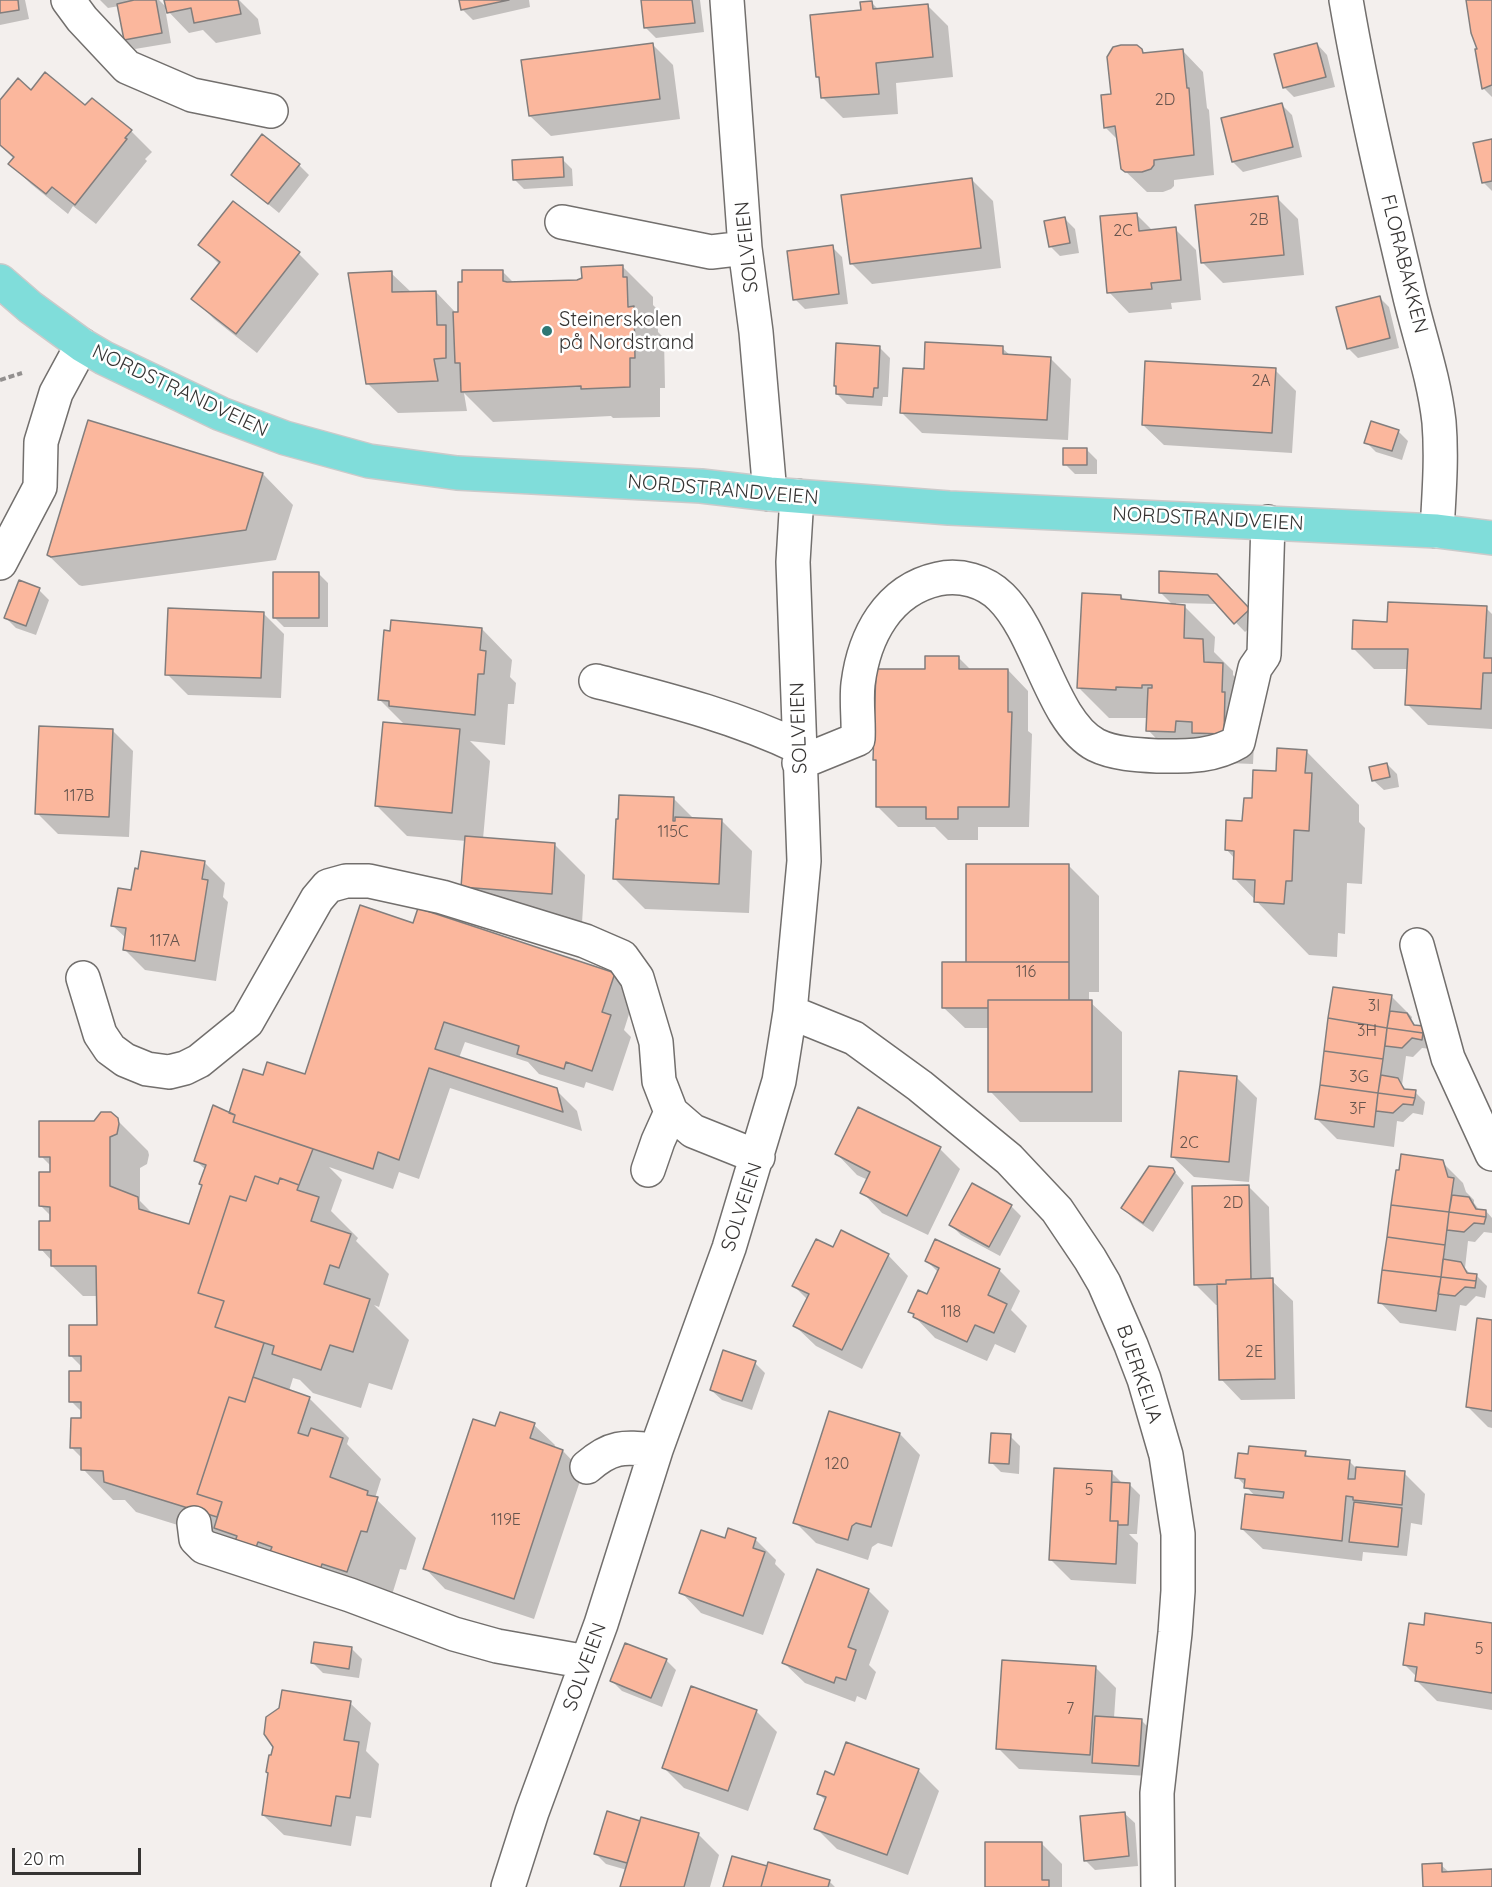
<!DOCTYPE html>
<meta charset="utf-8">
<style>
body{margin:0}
#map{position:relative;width:1492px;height:1887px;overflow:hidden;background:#f3efed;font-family:Quicksand,sans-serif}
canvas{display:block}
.scale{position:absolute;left:12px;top:1848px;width:129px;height:27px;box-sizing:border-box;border:3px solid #363433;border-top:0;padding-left:8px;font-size:18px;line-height:21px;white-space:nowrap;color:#363433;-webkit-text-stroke:4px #fff;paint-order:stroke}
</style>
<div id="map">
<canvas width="1492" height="1887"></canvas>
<div class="scale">20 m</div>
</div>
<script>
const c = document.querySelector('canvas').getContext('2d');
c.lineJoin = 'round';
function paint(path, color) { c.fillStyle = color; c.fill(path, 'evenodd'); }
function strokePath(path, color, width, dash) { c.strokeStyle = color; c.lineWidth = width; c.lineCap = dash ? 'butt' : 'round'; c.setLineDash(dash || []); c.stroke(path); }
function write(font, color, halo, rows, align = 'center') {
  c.font = font + ' Quicksand,sans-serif'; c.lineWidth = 5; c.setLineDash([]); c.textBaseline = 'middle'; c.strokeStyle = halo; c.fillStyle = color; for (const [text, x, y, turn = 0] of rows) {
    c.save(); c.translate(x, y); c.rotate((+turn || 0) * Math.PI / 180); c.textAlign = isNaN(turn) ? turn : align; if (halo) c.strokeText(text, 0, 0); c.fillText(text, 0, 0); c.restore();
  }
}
paint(new Path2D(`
 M0,0H25L29,19L0,25Z
 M100,0H159L168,9L166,0H239L258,19L261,34L216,43L203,30L189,33L165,8L171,43L135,49L125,39L119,6L108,8Z
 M461,0H529L530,7L473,20L463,10Z
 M642,0H700L704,32L656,38L646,28Z
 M1473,0H1492V97L1483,88Z
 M872,3L879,10L927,5L948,26L953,77L896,83L898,114L843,118L822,97L821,80L817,77L863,12Z
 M652,44L673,65L680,119L551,136L530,116Z
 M1317,44L1327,55L1335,87L1294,97L1284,87Z
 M1141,50L1146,54L1183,51L1203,72L1207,108L1209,110L1214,175L1174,180V186L1171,189L1163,192H1147L1122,168L1118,140L1105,127L1113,95Z
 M32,92L86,107L92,100L131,131L152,152L145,159L147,161L96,224L73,206L68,214L31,184L10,164L14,159L0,145V102Z
 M1282,105L1292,115L1302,157L1243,172L1233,162Z
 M1492,140V191L1484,183Z
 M562,159L572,169L573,186L524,189L514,179Z
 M299,165L309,175L279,213L233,175Z
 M972,180L993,201L1001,268L872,284L851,263Z
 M1277,198L1298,219L1304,275L1223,283L1203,263Z
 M1136,214L1153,231L1175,229L1196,250L1201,300L1171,303L1172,309L1129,313L1109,292Z
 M1065,219L1075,229L1079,253L1060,256L1050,246Z
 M200,245L299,254L319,274L257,353L214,319L193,298L220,265Z
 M832,247L842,257L848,304L805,309L795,299Z
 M623,267L653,297V305L657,309L658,332L664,338L665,388H660V417L613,418L611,416L493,422L464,393L467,411L398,413L367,383L391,273L412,293L436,292L456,313H460L502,271L514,283L577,281Z
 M1379,297L1389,307L1399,348L1358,358L1348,348Z
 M880,348L890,358L888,397H883L882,406L847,404L837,394Z
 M1002,348L1011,356L1050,358L1071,379L1068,440L922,433L902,413L925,371Z
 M1275,370L1296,391L1292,453L1164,445L1143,425Z
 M1398,431L1408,441L1402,460L1376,452L1366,442Z
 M1087,450L1097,460V474H1075L1065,464Z
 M263,474L293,505L276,560L82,586L79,585L48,555Z
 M318,573L328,583V627H284L274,617Z
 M1217,575L1258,620L1245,632L1218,604L1176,603V605L1184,606L1215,637L1214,652L1233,671V675L1253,695L1255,724L1253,764L1178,761L1148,730V718H1109L1079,688L1121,596L1125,601L1173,605L1161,593Z
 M39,590L49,600L36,635L16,628L6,618Z
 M1486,608L1492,614V729L1428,725L1407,704L1409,669H1374L1353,648L1388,624Z
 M263,613L284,634L281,698L188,695L167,674Z
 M482,629L512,660L510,677L516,683L514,704H508L505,745L470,741L490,761L483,839L555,845L585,875L582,923L463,887L466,841L407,836L376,805L406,726L379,699Z
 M958,657L971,670H1008L1028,691V731L1032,734L1029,827H978V840H948L935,827H898L877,806L875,714L927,670Z
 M112,730L133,751L129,837L58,834L37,813Z
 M1306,751L1359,805V822L1365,828L1362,884L1347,883L1345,934L1338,933L1337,957L1309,955L1234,878L1235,859L1227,850L1244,822L1254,799L1277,773Z
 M1387,764L1397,774L1399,787L1384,790L1373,780Z
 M674,799L694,819L721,820L752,851L749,913L645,909L615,879Z
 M205,863L225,883L223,897L228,902L216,981L145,970L124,949L126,938L113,926L133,892Z
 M1069,866L1099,896V992H1089V1001L1122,1032V1122H1020L990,1091V1028H965L944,1008L967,964Z
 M414,924L614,974L635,995L624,1030L631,1037L613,1091L586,1082L584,1088L539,1074L528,1062L465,1042L459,1058L556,1090L577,1111L582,1131L450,1088L419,1179L399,1172L393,1189L329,1167L342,1180L331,1211L358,1238L356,1241L389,1274L379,1307L374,1305L409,1340L392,1390L369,1383L361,1408L313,1393L300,1380L293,1378L289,1391L310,1399L349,1438L347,1444L381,1479L375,1498L416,1538L406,1570L400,1569L387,1611L229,1541L136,1512L125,1500H113L83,1469V1459L72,1448L83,1420V1413L71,1401L83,1372L82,1367L71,1356L98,1326V1296H83L52,1266V1261L41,1249L52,1223V1217L41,1206L52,1173V1167L41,1156L95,1123L117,1120L148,1151L149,1155L147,1164L140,1168V1201L155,1216L190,1226L203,1186L206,1170L196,1161L230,1114L264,1077L306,1076Z
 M1391,996L1412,1017L1411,1020L1417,1027L1423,1028L1432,1049L1422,1048L1413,1057L1406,1056L1402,1085L1408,1091L1415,1092L1425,1102L1423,1115L1413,1113L1403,1122L1397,1121L1394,1147L1337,1139L1317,1119Z
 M1236,1077L1257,1098L1249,1182L1194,1177L1173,1157Z
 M940,1149L960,1169L928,1235L882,1213L862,1192L868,1180L857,1175L837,1154Z
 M1442,1162L1463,1183L1466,1192L1474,1200V1203L1480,1211H1486L1492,1218V1233L1484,1232L1475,1242L1468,1241L1465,1268L1471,1275H1476L1487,1286L1485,1298L1476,1296L1466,1306L1460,1305L1456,1331L1400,1323L1380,1302Z
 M1173,1170L1184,1183L1153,1232L1133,1218L1123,1208Z
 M1248,1186L1269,1207L1271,1280L1293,1301L1295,1399L1241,1400L1221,1379L1219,1305H1216L1195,1284Z
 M1011,1206L1021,1216L1000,1256L961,1235L951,1225Z
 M833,1249L888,1255L908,1276L862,1369L816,1346L795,1326L808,1300L794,1286Z
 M927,1261L999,1270L1020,1291L1011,1310L1027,1326L1015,1353L995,1344L987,1361L935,1338L915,1317L910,1311L928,1295L938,1272Z
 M1492,1321V1428L1488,1427L1468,1407Z
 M755,1363L765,1373L752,1410L722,1400L711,1390Z
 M534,1425L555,1445L554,1448L563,1451L583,1472L534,1619L445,1589L425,1568L496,1428Z
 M900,1434L920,1455L892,1547L878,1543L872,1547L868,1560L816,1543L795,1522Z
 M1010,1436L1020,1446L1019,1474L1001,1472L991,1462Z
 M1305,1453L1310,1458L1349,1461L1357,1469L1404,1473L1425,1494L1422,1525L1411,1523L1407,1556L1363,1552L1362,1561L1263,1549L1242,1529L1255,1496L1237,1477Z
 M1112,1473L1123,1484H1129L1140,1495L1137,1534H1129L1138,1543L1136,1584L1071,1580L1050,1559Z
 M755,1539L776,1560L775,1564L785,1574L763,1635L701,1613L681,1592L726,1540Z
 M868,1590L889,1611L869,1665L876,1672L866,1700L857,1696L855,1702L805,1683L784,1663Z
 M1492,1624V1710L1437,1701L1417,1681V1677L1404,1664L1425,1627Z
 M352,1649L362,1659L359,1678L323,1673L313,1663Z
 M666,1660L676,1670L662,1707L622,1691L612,1681Z
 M1095,1667L1116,1688L1114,1718L1141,1720L1151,1730L1149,1776L1019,1769L998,1748Z
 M350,1703L371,1723L366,1751L379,1764L371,1818L356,1816L351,1846L284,1835L263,1815L274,1747Z
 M756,1711L777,1732L748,1811L684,1788L663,1767Z
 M918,1770L939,1791L908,1875L837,1849L816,1828L826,1801L818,1793L835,1777Z
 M1124,1813L1135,1823L1138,1866L1095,1870L1085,1860Z
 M641,1823L698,1834L719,1855L710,1887H622L627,1870L606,1864L596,1854Z
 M1041,1843L1062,1864V1887H986Z
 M1441,1865L1450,1873L1492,1871V1887H1425Z
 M829,1881L835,1887H725Z`), '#0003');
const building = new Path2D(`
 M0,0H18L19,10L0,13Z
 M134,0H156L162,33L124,40L117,4Z
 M164,0H238L241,14L194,23L191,8L167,13Z
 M459,0H509L461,10Z
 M641,0H692L695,23L644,28Z
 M1466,0H1492V85L1482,89L1475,49H1477L1471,33Z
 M872,1L873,9L928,4L933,57L876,63L879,94L821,98L819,77H816L810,15L861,10L860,2Z
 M653,43L660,99L529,116L521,60Z
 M1317,43L1326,77L1283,88L1274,54Z
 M1121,45H1137L1142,49L1143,53L1183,49L1187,88H1189L1194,155L1154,160V165L1151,169L1142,172H1125L1121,169L1115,126L1104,128L1101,95L1111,94L1107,57L1113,47Z
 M45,72L85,105L92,98L132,130L125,138L127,139L75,205L52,187L46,194L8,164L14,157L0,145V100L18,78L31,90Z
 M1282,103L1293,147L1232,162L1221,118Z
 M262,134L300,164L268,204L231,175Z
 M1492,139V181L1482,183L1473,143Z
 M563,157L564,177L513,180L512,160Z
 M972,178L981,248L850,264L841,195Z
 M1278,196L1284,255L1201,263L1195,205Z
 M233,201L300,252L236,334L191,299L220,262L198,245Z
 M1137,213L1139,231L1176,227L1181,280L1151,283L1152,289L1107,293L1100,216Z
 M1065,217L1070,243L1049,247L1044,221Z
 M833,245L839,294L793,300L787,251Z
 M623,265V277H627L628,307L634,306L635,358H630V387L581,389V386L461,392L460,363H455L453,312H458V282H462V270H503V281L507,282L577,280L582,278L581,267Z
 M392,271V292L436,291L437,325H446V358L434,359L438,381L366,384L348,273Z
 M1380,296L1390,338L1347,349L1336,307Z
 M925,342L1003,346V354L1051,357L1047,420L900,413L903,368L924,369Z
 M836,343L880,346L878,388H874L873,397L836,394V386H834Z
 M1145,361L1276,368L1272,433L1142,425Z
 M88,420L263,473L246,530L51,557L47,555Z
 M1371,421L1399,430L1392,451L1364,443Z
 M1063,448H1087V465H1063Z
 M1159,571L1217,574L1250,609L1234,624L1208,595L1159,593Z
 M273,572H319V618H273Z
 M19,580L40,588L26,626L4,618Z
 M1082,593L1121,595V599L1185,605L1184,638L1203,639L1204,662L1223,663L1222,692H1225L1224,734L1192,733V722L1176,721L1175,732L1146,731L1148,688H1152V685H1142V688L1116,687V690L1077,688Z
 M1388,602L1487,606L1484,658H1492V673H1483L1481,709L1405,705L1408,649H1352L1353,620L1387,622Z
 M168,608L264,612L261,678L165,675Z
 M391,620L482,628L480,650L486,651L484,674H478L475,715L389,706V701L378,700L384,630L390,631Z
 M925,656H959V669H1008V712H1012L1009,807H958V819H926V807H876V760H873L876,669H925Z
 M383,722L460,729L452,813L375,806Z
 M39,726L113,729L109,817L35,814Z
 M1277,748L1307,750L1305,773H1312L1309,831L1294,830L1292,881H1286L1284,904L1254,902L1255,880L1233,879L1234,851L1225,850L1226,820L1242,821L1244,798H1252L1253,770L1276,771Z
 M1387,763L1390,777L1372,781L1369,767Z
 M619,795L674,797L673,821H675V817L722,819L719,884L613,879L616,819H618Z
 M465,836L555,843L552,894L461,887Z
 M141,851L205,861L202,879L208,880L195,961L123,950L126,928L111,926L118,888L131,890L135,868L138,869Z
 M966,864H1069V962H966Z
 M360,905L413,923L418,908L615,973L602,1012L611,1015L592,1071L566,1062L564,1069L517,1054L519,1046L444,1022L435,1049L557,1088L563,1112L429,1068L399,1160L378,1152L373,1169L233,1122L235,1115L229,1113L243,1069L263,1075L267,1062L305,1074Z
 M942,962H1069V1000H988V1008H942Z
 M1333,987L1392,995L1387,1028L1328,1018Z
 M988,1000H1092V1092H988Z
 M1390,1011L1407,1013L1414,1025L1424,1026L1423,1033L1387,1028Z
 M1328,1018L1387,1028L1383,1059L1324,1051Z
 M1387,1028L1423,1033L1422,1040L1412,1038L1402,1048L1385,1046Z
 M1324,1051L1383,1059L1378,1093L1320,1085Z
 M1179,1071L1237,1076L1229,1162L1171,1157Z
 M1381,1075L1398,1078L1404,1089L1416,1090L1415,1098L1378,1093Z
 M1320,1085L1378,1093L1374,1127L1315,1119Z
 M1378,1093L1415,1098L1413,1105L1403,1104L1393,1113L1376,1111Z
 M213,1105L235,1115L233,1122L313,1149L299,1185L280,1178L278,1184L255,1176L246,1201L230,1196L198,1293L224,1301L215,1327L264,1343L245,1402L229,1397L197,1494L222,1502L217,1517L104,1482L103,1471L81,1470V1448H70L71,1418H81V1402H69V1371H81V1356H69V1325H97L96,1266H51V1250H39V1221H50V1207L39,1206V1172H50V1157H39V1121H94L101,1112H111L118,1118L119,1124L117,1134L110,1137V1186L138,1197L139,1209L189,1224L202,1185L199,1184L206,1165L194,1161Z
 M858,1107L941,1147L907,1216L860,1193L870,1172L835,1154Z
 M1401,1154L1443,1160L1448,1177L1454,1178L1449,1212L1391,1205L1396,1170H1399Z
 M1149,1166L1173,1168L1175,1172L1143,1223L1121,1208Z
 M255,1176L278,1184L280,1178L299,1185L297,1190L319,1197L311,1221L351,1234L339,1268L330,1265L324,1284L370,1299L353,1352L330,1345L321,1370L272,1354L274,1346L215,1327L224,1301L198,1293L230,1196L246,1201Z
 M972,1183L1012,1205L989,1247L949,1225Z
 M1249,1185L1251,1279L1226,1280V1284L1194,1285L1192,1186Z
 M1452,1195L1469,1197L1476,1209L1486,1210V1217L1449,1212Z
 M1391,1205L1449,1212L1445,1245L1387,1237Z
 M1449,1212L1486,1217L1484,1224L1474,1223L1464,1232L1447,1230Z
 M841,1230L889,1254L842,1350L793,1326L809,1294L792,1286L816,1239L833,1247Z
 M1387,1237L1445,1245L1441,1277L1382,1270Z
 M935,1239L1000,1269L988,1295L1007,1304L994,1333L975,1325L967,1342L913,1317L914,1314L908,1312L918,1290L927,1294L939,1268L925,1261Z
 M1443,1259L1461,1262L1467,1273L1477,1274L1476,1281L1441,1277Z
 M1382,1270L1441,1277L1436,1311L1378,1303Z
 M1441,1277L1476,1281L1475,1288L1465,1287L1455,1296L1438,1294Z
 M1273,1278L1275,1379L1219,1380L1217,1284H1226V1280Z
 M1477,1318L1492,1320V1411L1466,1407Z
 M723,1350L756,1361L742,1401L710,1390Z
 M253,1377L310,1397L298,1433L308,1436L311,1428L343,1438L330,1477L368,1491L367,1495L378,1497L367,1532L361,1531L347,1572L322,1564L320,1571L269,1554L272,1547L258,1542L255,1550L234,1544L237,1536L214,1528L222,1502L197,1494L229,1397L245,1402Z
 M829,1411L900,1433L871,1527L856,1523L852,1526L848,1540L793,1523Z
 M500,1412L535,1423L530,1438L563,1450L514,1599L423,1569L473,1419L495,1426Z
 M991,1433L1011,1434L1009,1464L989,1463Z
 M1249,1446L1306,1451L1305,1456L1350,1460L1348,1479H1355L1356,1467L1405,1471L1402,1505L1353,1500V1497L1346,1496L1342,1541L1241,1529L1245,1494L1283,1498L1284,1492L1244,1488L1245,1479L1235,1478L1238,1453L1248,1454Z
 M1054,1468L1112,1471L1110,1521H1118L1116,1564L1049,1560Z
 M1112,1482L1130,1483L1128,1525H1118V1521H1110Z
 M1354,1502L1402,1508L1398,1547L1349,1542Z
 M728,1528L756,1538L753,1548L765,1552L743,1616L679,1593L701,1530L725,1538Z
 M817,1569L869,1589L848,1647L856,1650L846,1680L836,1677L834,1683L782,1663Z
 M1425,1613L1492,1623V1693L1415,1681L1417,1667L1403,1665L1409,1623L1424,1625Z
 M314,1642L352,1647L349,1669L311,1663Z
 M625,1643L667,1659L651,1698L610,1681Z
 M1002,1660L1096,1666L1090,1755L996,1749Z
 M691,1686L757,1710L728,1791L662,1768Z
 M282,1690L351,1701L344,1740L359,1742L350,1798L336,1796L331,1826L262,1815L268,1773L266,1772L269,1755H271L273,1747L264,1734L266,1717L279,1708Z
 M1095,1716L1142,1719L1139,1766L1092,1763Z
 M846,1742L919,1769L887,1855L814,1829L826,1797L817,1794L825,1771L834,1775Z
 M607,1811L640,1821L627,1863L594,1854Z
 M1125,1812L1129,1856L1084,1861L1080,1816Z
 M641,1817L699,1833L684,1887H620Z
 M985,1842H1042V1880H1049V1887H985Z
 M732,1856L767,1866L761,1887H723Z
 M768,1862L830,1880L828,1887H761Z
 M1442,1863V1872L1492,1869V1887H1423L1422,1864Z`);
paint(building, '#fbb79d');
strokePath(building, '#827e7d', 1.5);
const minor = new Path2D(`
 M68,0L82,19L127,67L192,95L271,111
 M727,0L745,248L756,332L770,494
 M1346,0C1363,99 1386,196 1409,293C1419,336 1434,377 1439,422C1442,458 1439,494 1437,531
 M562,222L711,252L745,248
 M0,563L40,487L41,442L56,393L82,345
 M596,681C665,699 734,716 799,747
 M799,763L858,739C859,721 856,702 858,684C864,636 888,590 938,579C960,574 985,581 1001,597C1039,634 1052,722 1096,745C1114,754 1139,755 1159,756C1187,756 1213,757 1238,742L1255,668L1264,655L1268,522
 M1417,945L1448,1058L1492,1154
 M83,978L100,1034L110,1049L125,1060L147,1069L169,1072L185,1068L199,1061L247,1022L317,899L328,886L346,881H369L442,897L585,941L622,957L637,978L656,1042L659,1081L671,1112L693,1131L758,1157
 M790,1012L854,1038L920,1086L1009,1159L1057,1210L1090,1259L1104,1283L1131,1345L1144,1379L1166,1455L1178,1534V1591L1175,1633L1157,1793L1158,1887
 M648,1170L658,1141L671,1112
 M587,1467C612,1445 624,1447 656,1450
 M194,1523L196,1539L204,1547L350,1595L454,1634L497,1646L587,1662
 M508,1887L532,1812L601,1624L656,1450L729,1248L779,1081L790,1012L804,861L793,562L797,496`);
const major = new Path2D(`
 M0,281L30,307L82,345L104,358L221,414L285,438L369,461L457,473L701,486L770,494L949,508L1437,531L1492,538`);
strokePath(minor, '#726f6d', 36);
strokePath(major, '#cbcaca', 36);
strokePath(new Path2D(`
 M0,380L22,373`), '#93908f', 4, [6, 3]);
strokePath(minor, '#fff', 33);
strokePath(major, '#80ddda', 33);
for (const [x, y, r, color] of [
 [547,331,6,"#2e7774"]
]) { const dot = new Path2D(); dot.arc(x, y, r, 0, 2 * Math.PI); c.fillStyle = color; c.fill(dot); strokePath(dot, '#fff', 2); }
write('16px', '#67554e', null, [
 ["2D",1165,100],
 ["2B",1259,220],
 ["2C",1123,231],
 ["2A",1261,381],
 ["117B",79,796],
 ["115C",673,832],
 ["117A",165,941],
 ["116",1026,972],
 ["3I",1374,1006],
 ["3H",1367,1031],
 ["3G",1359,1077],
 ["3F",1358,1109],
 ["2C",1189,1143],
 ["2D",1233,1203],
 ["118",951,1312],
 ["2E",1254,1352],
 ["120",837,1464],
 ["5",1089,1490],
 ["119E",506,1520],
 ["5",1479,1649],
 ["7",1070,1709]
]);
write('20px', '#363433', '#fff', [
 ["SOLVEIEN",747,247,-96],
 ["FLORABAKKEN",1404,264,76],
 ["NORDSTRANDVEIEN",180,391,25],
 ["NORDSTRANDVEIEN",723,490,5],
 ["NORDSTRANDVEIEN",1208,519,3],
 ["SOLVEIEN",799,728,-92],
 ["SOLVEIEN",742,1207,-72],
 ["BJERKELIA",1139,1374,71],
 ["SOLVEIEN",585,1667,-70]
]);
write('20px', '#363433', '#fff', [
 ["Steinerskolen",559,320],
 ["på Nordstrand",559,343]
], 'left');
</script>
